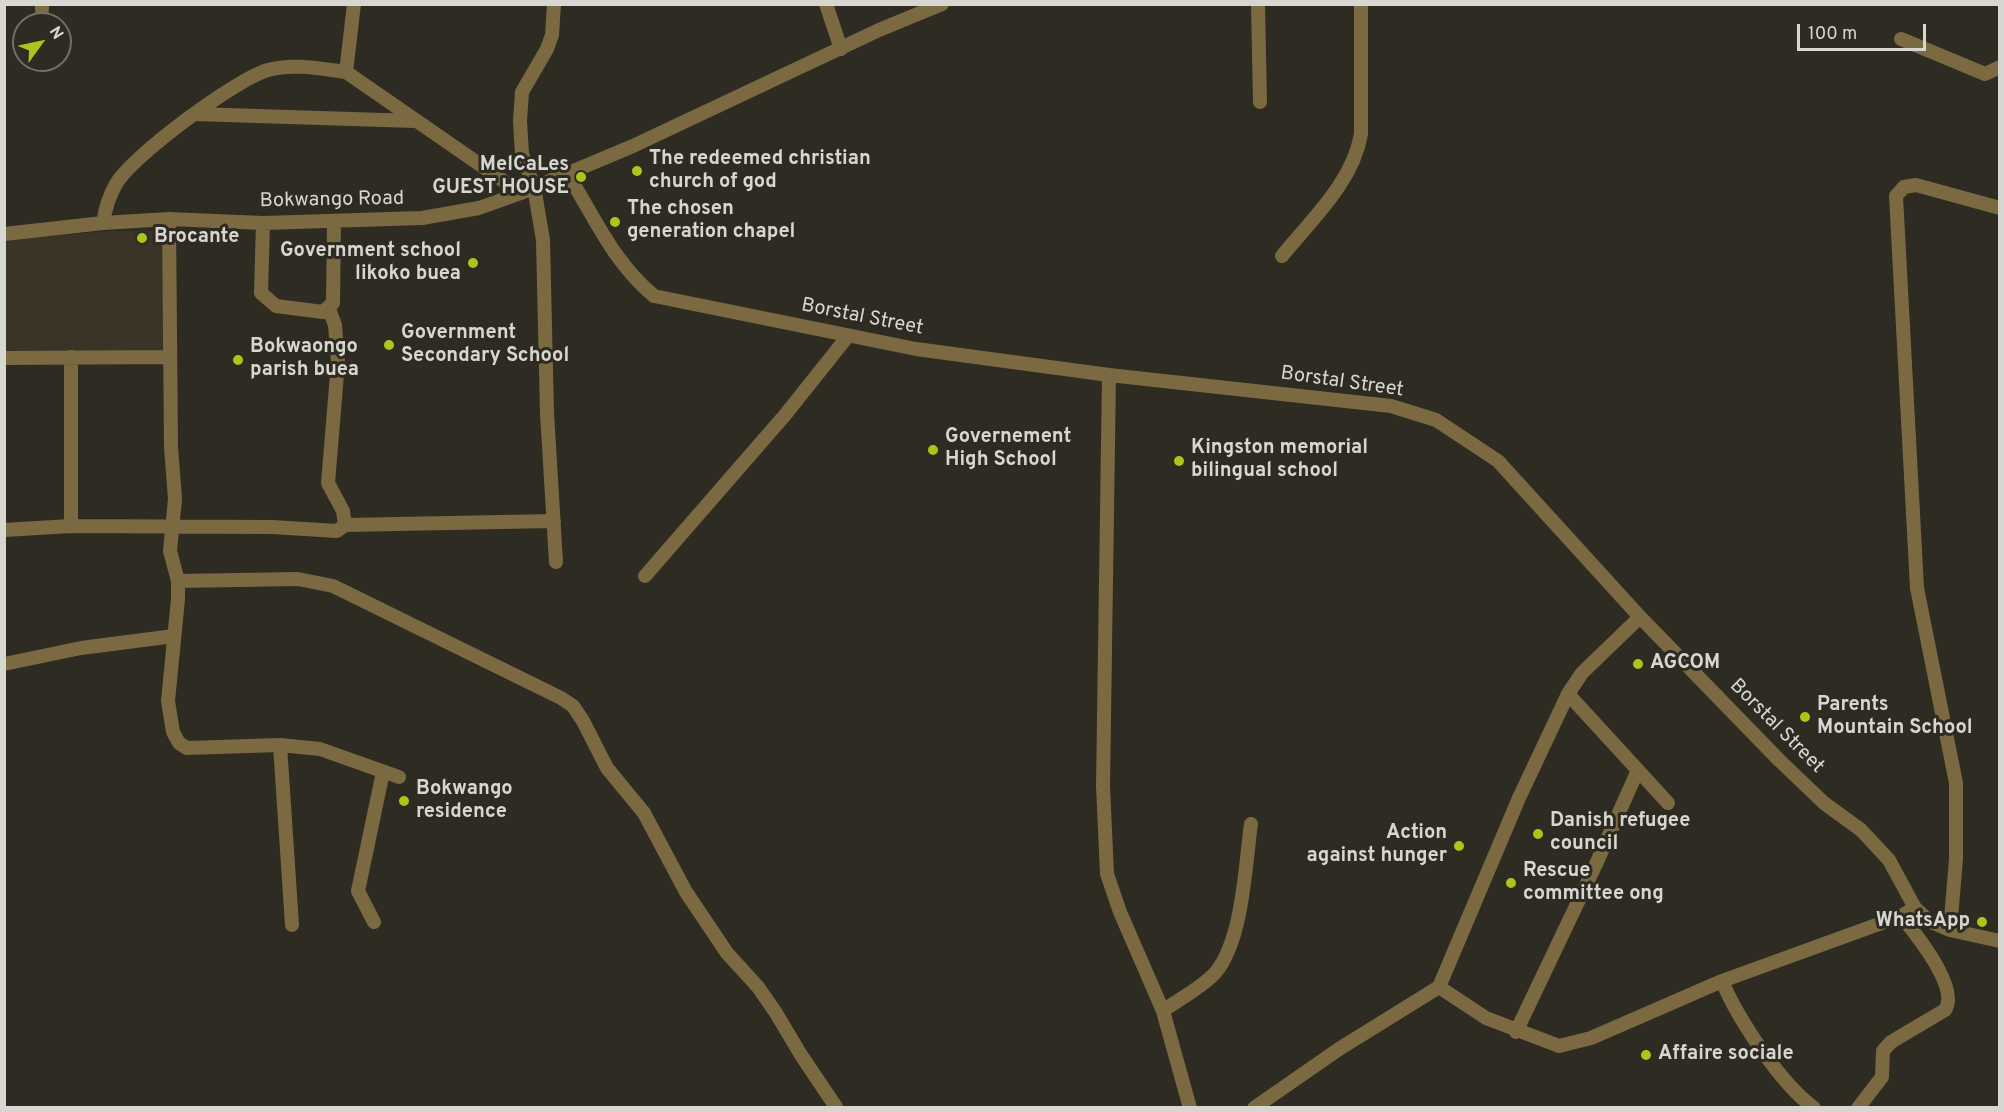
<!DOCTYPE html>
<style>
body{margin:0}
#map{position:relative;width:2004px;height:1112px;overflow:hidden;background:#2e2b22;font-family:Overpass,sans-serif}
canvas{display:block}
.frame{position:absolute;inset:0;border:6px solid #d7d6d0;pointer-events:none}
.north{position:absolute;left:12px;top:12px;width:60px;height:60px;box-sizing:border-box;background:#2e2b22;border:2px solid #726f68;border-radius:50%;rotate:57deg;font-size:16px;font-weight:700;line-height:24px;text-align:center;color:#d7d6d0}
.north::after{content:'';display:block;margin:auto;width:21px;height:27px;background:#a9c71b;clip-path:polygon(50% 0,100% 100%,50% 72%,0 100%)}
.scale{position:absolute;left:1797px;top:24px;width:129px;height:27px;box-sizing:border-box;border:3px solid #d7d6d0;border-top:0;padding-left:8px;font-size:18px;line-height:21px;white-space:nowrap;color:#d7d6d0;-webkit-text-stroke:4px #2e2b22;paint-order:stroke}
</style>
<div id="map">
<canvas width="2004" height="1112"></canvas>
<div class="frame"></div>
<div class="north">N</div>
<div class="scale">100 m</div>
</div>
<script>
const c = document.querySelector('canvas').getContext('2d');
c.lineJoin = 'round';
function paint(path, color) { c.fillStyle = color; c.fill(path, 'evenodd'); }
function strokePath(path, color, width, dash) { c.strokeStyle = color; c.lineWidth = width; c.lineCap = dash ? 'butt' : 'round'; c.setLineDash(dash || []); c.stroke(path); }
function write(font, color, halo, rows, align = 'center') {
  c.font = font + ' Overpass,sans-serif'; c.lineWidth = 6; c.setLineDash([]); c.textBaseline = 'middle'; c.strokeStyle = halo; c.fillStyle = color; for (const [text, x, y, turn = 0] of rows) {
    c.save(); c.translate(x, y); c.rotate((+turn || 0) * Math.PI / 180); c.textAlign = isNaN(turn) ? turn : align; if (halo) c.strokeText(text, 0, 0); c.fillText(text, 0, 0); c.restore();
  }
}
paint(new Path2D(`
 M109,231H165L164,354H5L4,240Z`), '#393425');
strokePath(new Path2D(`
 M354,4L346,72L521,193
 M554,4L552,35L547,49L522,92L520,121L522,154L534,187L543,240L547,413L556,562
 M826,4L841,49
 M1258,4L1260,102
 M42,10V4
 M1901,39L1985,74L2000,67
 M194,114L415,121
 M568,175C596,219 613,262 654,296L916,349L1109,375L1391,406L1436,420L1498,461L1640,617L1779,760L1824,803L1861,830L1889,860L1915,908L1929,921L1950,930L2000,941
 M169,219L171,447L175,499L170,551L178,581V599L168,701L173,732L179,743L187,748L280,745L320,749L399,777
 M103,223C105,210 109,196 116,184C132,156 236,79 268,70C293,63 321,69 346,72
 M263,223L261,293L276,306L323,312L333,303L334,222
 M4,234L103,223L169,219L263,223L422,218L479,208L521,193L633,146L879,30L942,4
 M1282,256C1312,219 1353,182 1361,134V4
 M329,309L335,325L338,362L328,483L343,511L345,525
 M4,358L170,357
 M1109,375L1103,786L1107,874L1120,912L1163,1011L1190,1108
 M71,526V357
 M4,530L71,526L272,527L337,531L345,525L554,521
 M645,576L785,415L848,336
 M178,581L298,579L333,586L561,698L573,706L583,721L607,768L644,813L686,892L727,953L758,987L776,1013L801,1055L836,1107
 M4,664L81,648L174,636
 M1568,694L1668,803
 M280,745L292,925
 M374,922L358,891L383,772
 M1950,930L1956,859V783L1917,588L1896,196L1904,187L1916,185L2000,208
 M1722,981C1738,1019 1780,1083 1814,1108
 M1439,987L1486,1018L1559,1046L1591,1038L1722,981L1901,916L1915,908
 M1163,1011C1179,999 1203,987 1216,972C1243,938 1245,867 1251,824
 M1516,1032L1597,862L1638,770
 M1254,1108L1339,1049L1439,987L1519,798L1568,694L1582,673L1640,617
 M1858,1108L1882,1077L1883,1051L1891,1042L1945,1010C1960,988 1916,934 1901,916`), '#7b6a41', 14);
for (const [x, y, r, color] of [
 [637,171,6,"#a9c71b"],
 [581,177,6,"#a9c71b"],
 [615,222,6,"#a9c71b"],
 [142,238,6,"#a9c71b"],
 [473,263,6,"#a9c71b"],
 [389,345,6,"#a9c71b"],
 [238,360,6,"#a9c71b"],
 [933,450,6,"#a9c71b"],
 [1179,461,6,"#a9c71b"],
 [1638,664,6,"#a9c71b"],
 [1805,717,6,"#a9c71b"],
 [404,801,6,"#a9c71b"],
 [1538,834,6,"#a9c71b"],
 [1459,846,6,"#a9c71b"],
 [1511,883,6,"#a9c71b"],
 [1982,922,6,"#a9c71b"],
 [1646,1055,6,"#a9c71b"]
]) { const dot = new Path2D(); dot.arc(x, y, r, 0, 2 * Math.PI); c.fillStyle = color; c.fill(dot); strokePath(dot, '#2e2b22', 2); }
write('bold 20px', '#d7d6d0', '#2e2b22', [
 ["The redeemed christian",649,160],
 ["church of god",649,183],
 ["MelCaLes",569,166,"right"],
 ["GUEST HOUSE",569,189,"right"],
 ["The chosen",627,210],
 ["generation chapel",627,233],
 ["Brocante",154,238],
 ["Government school",461,252,"right"],
 ["likoko buea",461,275,"right"],
 ["Government",401,334],
 ["Secondary School",401,357],
 ["Bokwaongo",250,348],
 ["parish buea",250,371],
 ["Governement",945,438],
 ["High School",945,461],
 ["Kingston memorial",1191,449],
 ["bilingual school",1191,472],
 ["AGCOM",1650,664],
 ["Parents",1817,706],
 ["Mountain School",1817,729],
 ["Bokwango",416,790],
 ["residence",416,813],
 ["Danish refugee",1550,822],
 ["council",1550,845],
 ["Action",1447,834,"right"],
 ["against hunger",1447,857,"right"],
 ["Rescue",1523,872],
 ["committee ong",1523,895],
 ["WhatsApp",1970,922,"right"],
 ["Affaire sociale",1658,1055]
], 'left');
write('20px', '#d7d6d0', '#2e2b22', [
 ["Bokwango Road",332,201,-1],
 ["Borstal Street",862,318,11],
 ["Borstal Street",1342,383,8],
 ["Borstal Street",1776,727,45]
]);
</script>
